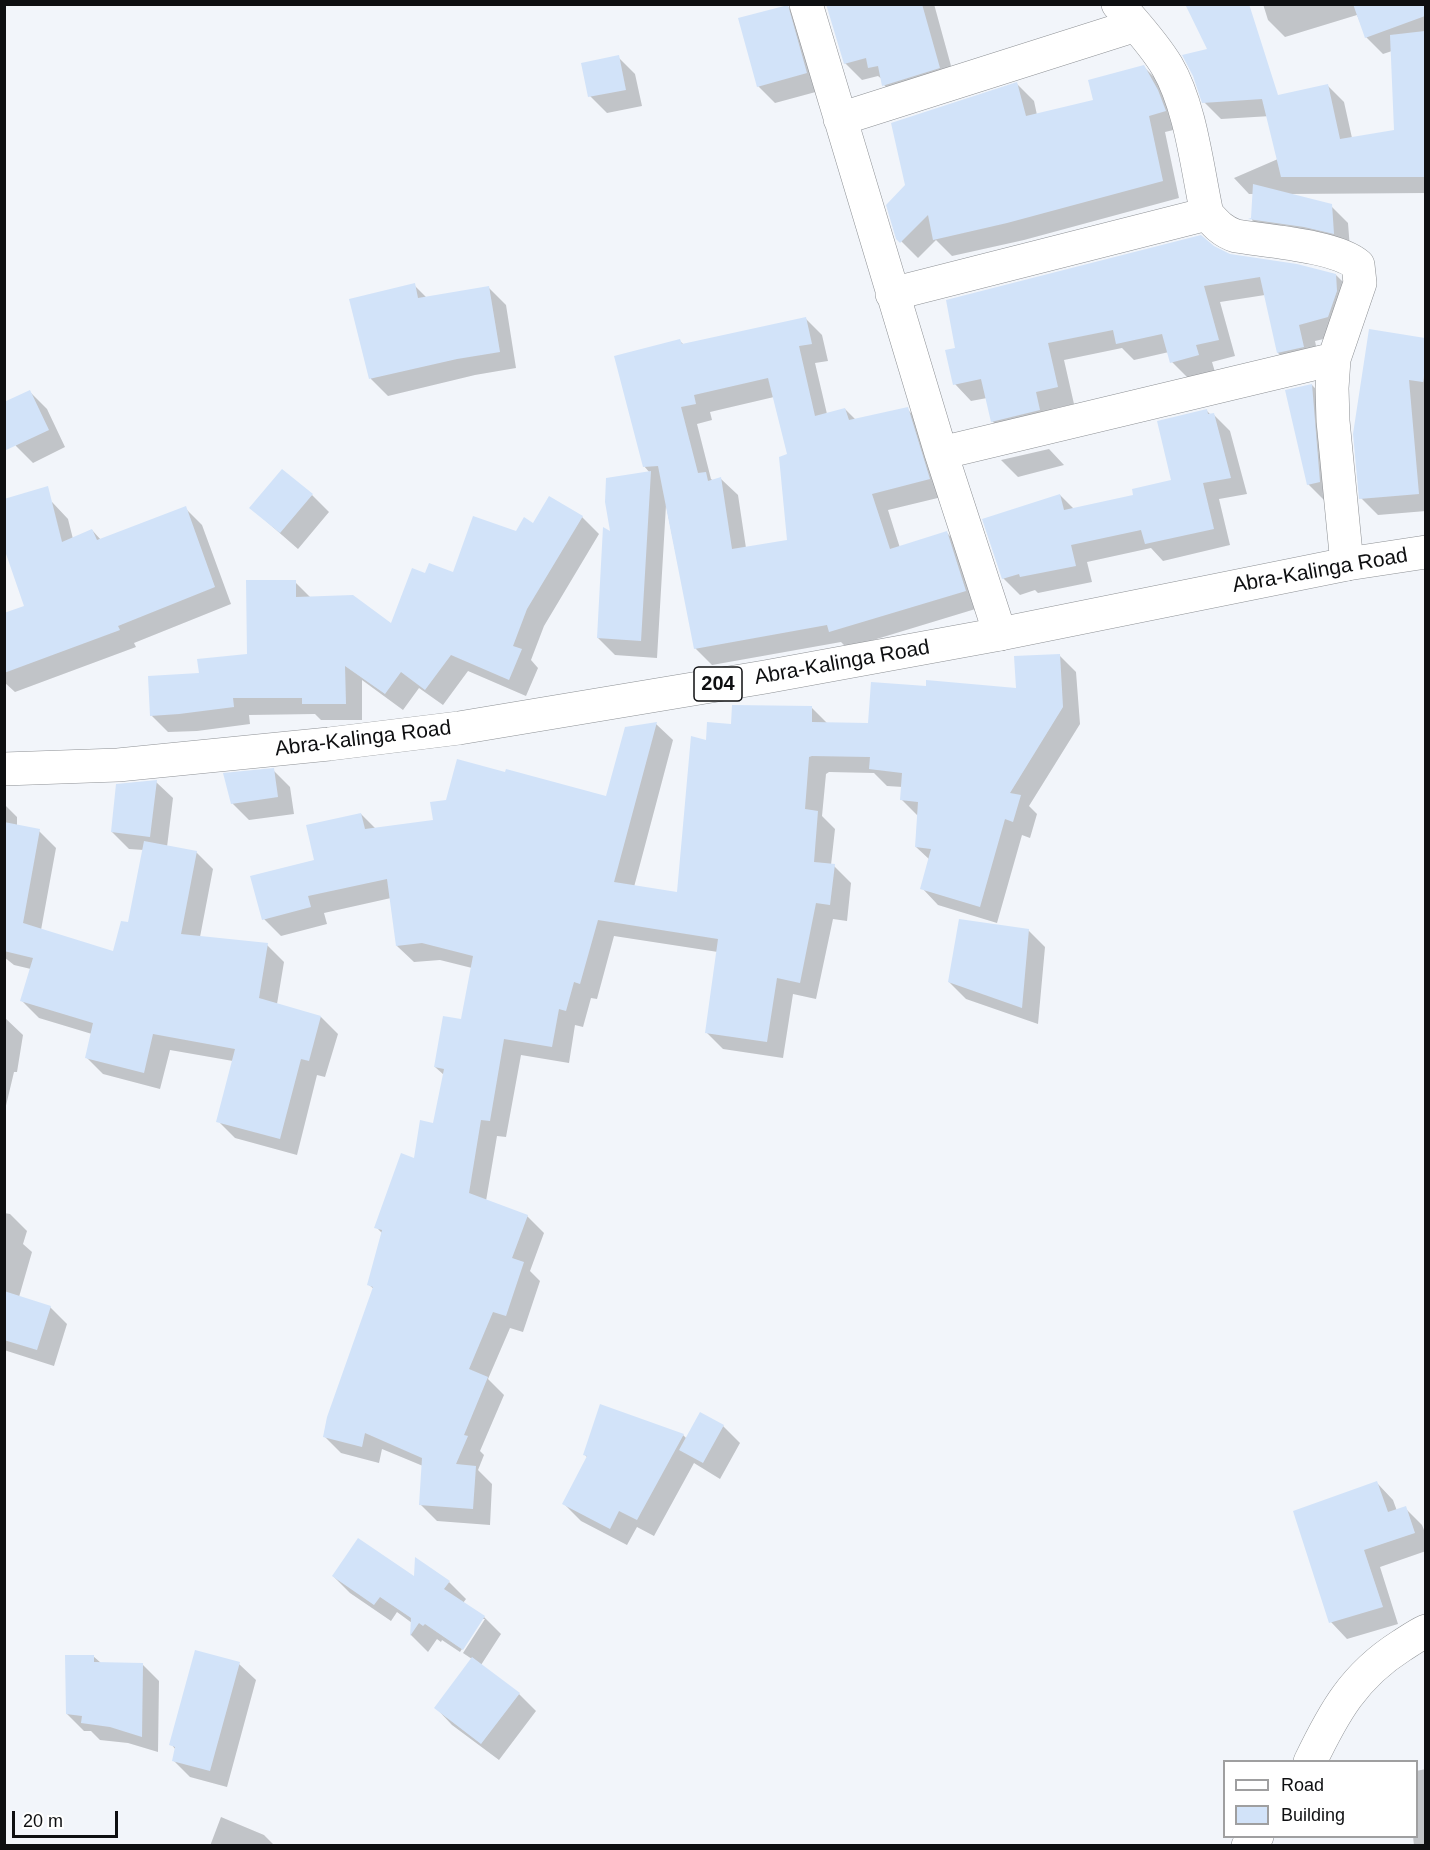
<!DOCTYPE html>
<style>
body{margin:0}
#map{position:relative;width:1430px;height:1850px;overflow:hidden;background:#f2f5fa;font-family:Helvetica,sans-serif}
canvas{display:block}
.frame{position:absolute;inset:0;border:6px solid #0e0f11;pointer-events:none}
.legend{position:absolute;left:1223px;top:1760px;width:195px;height:78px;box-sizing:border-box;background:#fff;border:2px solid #9f9fa0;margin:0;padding:8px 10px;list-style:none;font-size:18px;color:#0e0f11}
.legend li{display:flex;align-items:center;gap:12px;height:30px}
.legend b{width:30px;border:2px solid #9f9fa0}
.scale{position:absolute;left:12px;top:1811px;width:106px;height:27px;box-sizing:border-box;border:3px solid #0e0f11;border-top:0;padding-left:8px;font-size:18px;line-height:21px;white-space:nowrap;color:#0e0f11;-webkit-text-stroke:4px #fff;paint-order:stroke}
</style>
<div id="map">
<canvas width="1430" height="1850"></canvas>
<div class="frame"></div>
<ul class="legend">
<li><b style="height:8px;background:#fff"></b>Road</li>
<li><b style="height:16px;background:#d2e3f9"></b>Building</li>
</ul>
<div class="scale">20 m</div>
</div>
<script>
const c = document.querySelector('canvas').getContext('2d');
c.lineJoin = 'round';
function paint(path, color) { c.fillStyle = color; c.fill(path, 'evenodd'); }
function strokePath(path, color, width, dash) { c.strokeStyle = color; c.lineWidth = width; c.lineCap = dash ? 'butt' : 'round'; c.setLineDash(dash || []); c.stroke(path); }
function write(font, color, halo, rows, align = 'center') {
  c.font = font + ' Helvetica,sans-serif'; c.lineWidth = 4.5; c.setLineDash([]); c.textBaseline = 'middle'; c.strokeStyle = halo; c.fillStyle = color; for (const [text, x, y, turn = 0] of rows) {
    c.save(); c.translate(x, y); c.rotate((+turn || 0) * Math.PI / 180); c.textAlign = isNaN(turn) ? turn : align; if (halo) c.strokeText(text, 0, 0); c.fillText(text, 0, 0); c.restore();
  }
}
paint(new Path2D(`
 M827,4H934L956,84L901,102L884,85L883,80L878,76L862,80L845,63Z
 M1263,4H1426V62L1409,68L1392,51L1383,54L1366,37L1357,15L1285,37L1268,20Z
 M787,6L804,23L823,90L775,103L758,86Z
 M618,57L635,74L642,106L607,113L590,96Z
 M1244,62L1271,116L1221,119L1204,102Z
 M1144,67L1161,84L1182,128L1165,132L1179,198L1024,240L952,256L936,240L918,258L898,238L1017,84L1034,101L1037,115L1095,101Z
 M1426,77V132L1412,134L1393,79Z
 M1327,85L1344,102L1352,138L1384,133L1426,141V193L1290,194L1331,206L1348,223L1350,249L1267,235L1252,220L1254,194H1249L1234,178L1308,146Z
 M1213,247L1229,255L1336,275L1353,292L1345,334L1315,341L1320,364L1295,369L1278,353L1265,295L1220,302L1235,356L1212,362L1215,372L1189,379L1172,362L1169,352L1134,360L1122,348L1064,360L1074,404L1052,409L1056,427L1009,438L992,421L987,398L971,401L955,384L957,349Z
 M414,285L427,298L489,288L506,305L516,368L475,375L388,396L371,379L351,300Z
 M805,318L822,335L828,361L815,363L827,414L845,409L856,420L907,409L924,426L946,496L888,510L900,548L946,532L963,549L982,607L847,648L841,642L712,665L695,648L666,505L657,658L615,655L598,638L612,534L650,473L644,466L680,341L684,345ZM774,397L789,455V541L746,548L738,495L721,479L714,481L711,479L697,424L712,420L710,412Z
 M1421,353L1426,402V511L1378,515L1361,498L1355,434Z
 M1312,385L1328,402L1325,501L1308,484Z
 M30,392L47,409L65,447L33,463L16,446L4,422Z
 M1206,410L1211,415L1213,414L1230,431L1247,494L1219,499L1230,545L1163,561L1151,548L1087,562L1092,582L1038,593L1035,590L1020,595L1003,578L1060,495L1074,509L1135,496L1172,481Z
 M1049,449L1064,465L1018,477L1001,460Z
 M312,495L329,512L298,549L251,508Z
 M52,502L68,519L73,539L92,530L101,540L185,508L202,525L231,604L134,643L136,647L15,692L4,682V615L26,607Z
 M582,517L599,534L544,626L531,660L538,668L526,696L468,671L443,705L419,688L403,710L362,680V720H321L315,714L249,715L250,724L197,731L168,732L151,715L200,674L249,655L295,582L311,598L392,625L426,575L454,574L516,533L533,525Z
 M1059,655L1076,672L1080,724L1029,806L1037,814L1030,838L1022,835L997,923L938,905L922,888L930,860L916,847L919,817L902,800L903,787L887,786L874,773L829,772L826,774L822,816L835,829L831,865L834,866L851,883L847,921L833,919L816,999L793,994L783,1058L723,1049L706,1032L718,952L614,936L597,999L591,998L583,1027L575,1025L569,1063L521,1055L506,1137L497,1136L486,1201L527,1216L544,1233L530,1271L540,1281L523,1332L510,1328L488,1379L504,1395L480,1451L484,1455L478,1470L492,1484L490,1525L437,1521L420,1504L423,1466L382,1449L379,1463L341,1453L324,1436L374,1289L369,1285L383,1234L376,1227L434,1125L444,1075L435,1067L462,1021L472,968L440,960L414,962L397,946L391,898L324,913L327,924L281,936L264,919L315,861L361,814L376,829L607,797L656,724L673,740L634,887L679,893L708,742L732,726L812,708L828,724L869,725L927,688L1018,690Z
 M273,770L290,787L294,814L249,820L232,803Z
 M156,782L173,798L167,847L196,852L213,869L200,937L267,945L284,962L277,1004L321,1017L338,1034L325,1077L317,1075L297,1155L235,1138L218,1121L233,1061L170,1050L160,1089L103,1074L86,1057L92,1034L39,1018L22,1001L31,969L14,965L4,957V804L17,817V826L39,831L56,848L41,930L115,953L130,924L144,850L129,849L112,832Z
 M1028,930L1045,947L1038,1024L966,999L949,982Z
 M4,1017L23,1035L17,1072H14L4,1114Z
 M4,1213L10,1214L27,1231L23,1244L32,1252L19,1297L50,1307L67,1324L54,1366L4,1350Z
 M701,1414L723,1426L740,1443L720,1479L694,1463L654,1536L637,1527L627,1545L581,1521L564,1504L588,1458L584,1454L683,1435L687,1439Z
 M1377,1483L1393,1500L1397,1511L1405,1508L1422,1525L1426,1535V1551L1380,1567L1398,1624L1347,1639L1331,1622Z
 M333,1576L415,1578L449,1582L466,1599L463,1603L484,1617L501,1634L481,1665L519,1694L536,1711L499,1760L452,1725L436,1708L472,1659L463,1653L485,1619H481L460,1652L442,1640L441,1642L437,1639L428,1652L411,1635L412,1623L397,1612L391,1621L350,1593Z
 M93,1656L101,1663L142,1664L159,1681L158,1752L128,1743L100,1740L91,1731H84L67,1714Z
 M239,1664L256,1680L227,1787L190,1777L173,1760L176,1750L171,1744Z
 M1426,1769V1846H1414L1413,1836H1416V1771Z
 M221,1817L264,1835L275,1846H210Z`), '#0003');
paint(new Path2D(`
 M826,4H922L940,68L882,86L878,66L868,68L866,58L844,64Z
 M1185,4H1249L1278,95L1328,84L1340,139L1394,130L1390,35L1425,31V177H1281L1262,99L1202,103L1193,76L1182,55L1207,49Z
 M1353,4H1425V16L1365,38Z
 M788,5L807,73L757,87L738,18Z
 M619,55L626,90L588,97L581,63Z
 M1144,65L1158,90L1166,111L1149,116L1163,181L1007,223L933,240L928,215L900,243L896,239L886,205L905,185L891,123L1017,82L1026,116L1093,100L1088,80Z
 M1253,184L1332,204L1334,234L1304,227L1248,219L1251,218Z
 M1201,235L1214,246L1230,254L1297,264L1336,274L1337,291L1328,317L1299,325L1304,347L1277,353L1260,277L1204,286L1219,340L1196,345L1199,355L1170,363L1162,334L1116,344L1113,330L1048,343L1058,387L1036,392L1040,410L991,422L981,379L953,385L945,350L955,348L946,300Z
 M415,283L418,298L489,286L500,352L457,359L369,379L349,299Z
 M806,317L812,344L799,346L815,416L845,408L849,420L908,407L930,479L872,494L890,549L947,531L966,591L829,632L827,625L694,649L658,466L643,467L614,356L680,339L682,344ZM768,378L787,454L779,457L787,540L732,549L721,477L708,481L706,472L698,473L681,407L696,404L694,395Z
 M1369,329L1425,338V366L1423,382L1409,380L1419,494L1359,499L1353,434Z
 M1312,384L1320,482L1307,485L1285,390Z
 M30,390L49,430L4,451V402Z
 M1207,409L1208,414L1214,413L1231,478L1203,483L1214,529L1145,544L1141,530L1071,545L1076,566L1020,577L1019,574L1002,579L982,519L1060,494L1064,510L1133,495L1132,489L1171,480L1157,421Z
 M282,469L313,494L280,533L249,508Z
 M651,471L641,641L597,638L603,527L610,531L605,502L606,478Z
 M48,486L62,542L92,529L97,540L186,506L215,587L118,626L120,630L4,673V613L24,606L4,548V499Z
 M549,496L583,516L527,609L513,646L522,649L509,680L451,655L425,690L401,672L385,694L345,666L346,704H302V698H233L234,707L179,714L150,716L148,676L199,673L197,659L247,654L246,580H296V597L353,595L391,623L412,568L425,573L429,563L453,572L473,516L516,531L524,517L533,523Z
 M1060,654L1063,707L1010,793L1021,795L1013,822L1005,819L980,907L920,889L931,849L915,847L918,802L900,800L902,773L869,769L870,757L812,756L809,757L805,809L818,811L814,862L835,864L830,905L816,903L800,983L777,978L767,1042L705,1033L718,939L598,920L580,984L574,982L566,1011L559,1009L552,1047L504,1039L490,1121L481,1120L469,1193L528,1215L512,1258L524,1262L506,1316L493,1312L469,1369L488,1377L464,1435L468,1436L456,1464L476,1466L473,1509L419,1505L422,1458L365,1433L362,1447L323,1437L327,1417L373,1287L367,1285L382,1230L374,1228L401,1153L414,1158L420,1120L433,1123L444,1069L434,1067L443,1016L461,1019L473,956L422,943L396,946L387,879L308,896L311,907L262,920L250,876L314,860L306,825L361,813L365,829L433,820L430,802L446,800L457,759L505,772L506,769L606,796L625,727L657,722L614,882L677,892L691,736L706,740L707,722L731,724L732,705L812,706V722L868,723L871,682L926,686V680L1016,688L1014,656Z
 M274,768L278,797L231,804L223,773Z
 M157,780L150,837L111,832L116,784Z
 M4,822L40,829L23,923L113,951L121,921L128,922L144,841L197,851L181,934L268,943L259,998L321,1016L309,1061L301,1059L280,1139L216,1122L235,1049L153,1034L144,1073L85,1058L93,1023L20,1001L33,958L4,951Z
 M959,919L1029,929L1022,1008L948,982Z
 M4,1291L51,1306L37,1350L4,1340Z
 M600,1404L684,1434L637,1520L619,1511L610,1529L562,1504L587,1456L583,1455Z
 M700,1412L724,1425L703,1463L679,1450Z
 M1377,1481L1388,1512L1406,1506L1415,1533L1364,1550L1383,1607L1329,1623L1293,1511Z
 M358,1538L414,1576L415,1557L450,1581L444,1589L485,1616L463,1650L425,1624L423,1626L419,1623L410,1636L411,1618L380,1597L374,1605L332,1576Z
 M195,1650L240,1662L210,1771L172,1761L175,1747L169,1745Z
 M65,1655H94V1662L143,1663L142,1737L110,1727L81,1723L82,1716L66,1714Z
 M472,1657L520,1693L481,1744L434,1708Z`), '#d2e3f9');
const minor = new Path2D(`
 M806,4L941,453L1000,634
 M1118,4C1135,24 1154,44 1167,66C1191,107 1197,168 1207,214C1216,224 1223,232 1236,236C1267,241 1337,246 1358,265L1360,283L1334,359L1332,388L1333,421L1347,564
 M840,119L1136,25
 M892,294L1207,214
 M941,453L1334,359
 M1310,1762C1334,1712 1354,1676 1401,1646C1409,1641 1417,1635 1426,1631
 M1248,1846L1257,1836`);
const major = new Path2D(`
 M4,769L118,765L329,744L459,728L765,677L1000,634L1347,564L1426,552`);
strokePath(minor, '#8e9195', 34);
strokePath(major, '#8e9195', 34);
strokePath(minor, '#fff', 33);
strokePath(major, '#fff', 33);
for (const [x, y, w] of [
 [718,684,48]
]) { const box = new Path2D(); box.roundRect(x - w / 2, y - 17, w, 34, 4.5); c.fillStyle = '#fff'; c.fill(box); strokePath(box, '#0e0f11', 1.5); }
write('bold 20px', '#0e0f11', null, [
 ["204",718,684]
]);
write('21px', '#0e0f11', '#fff', [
 ["Abra-Kalinga Road",1320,571,-10],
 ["Abra-Kalinga Road",842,663,-10],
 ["Abra-Kalinga Road",363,739,-7]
]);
</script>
